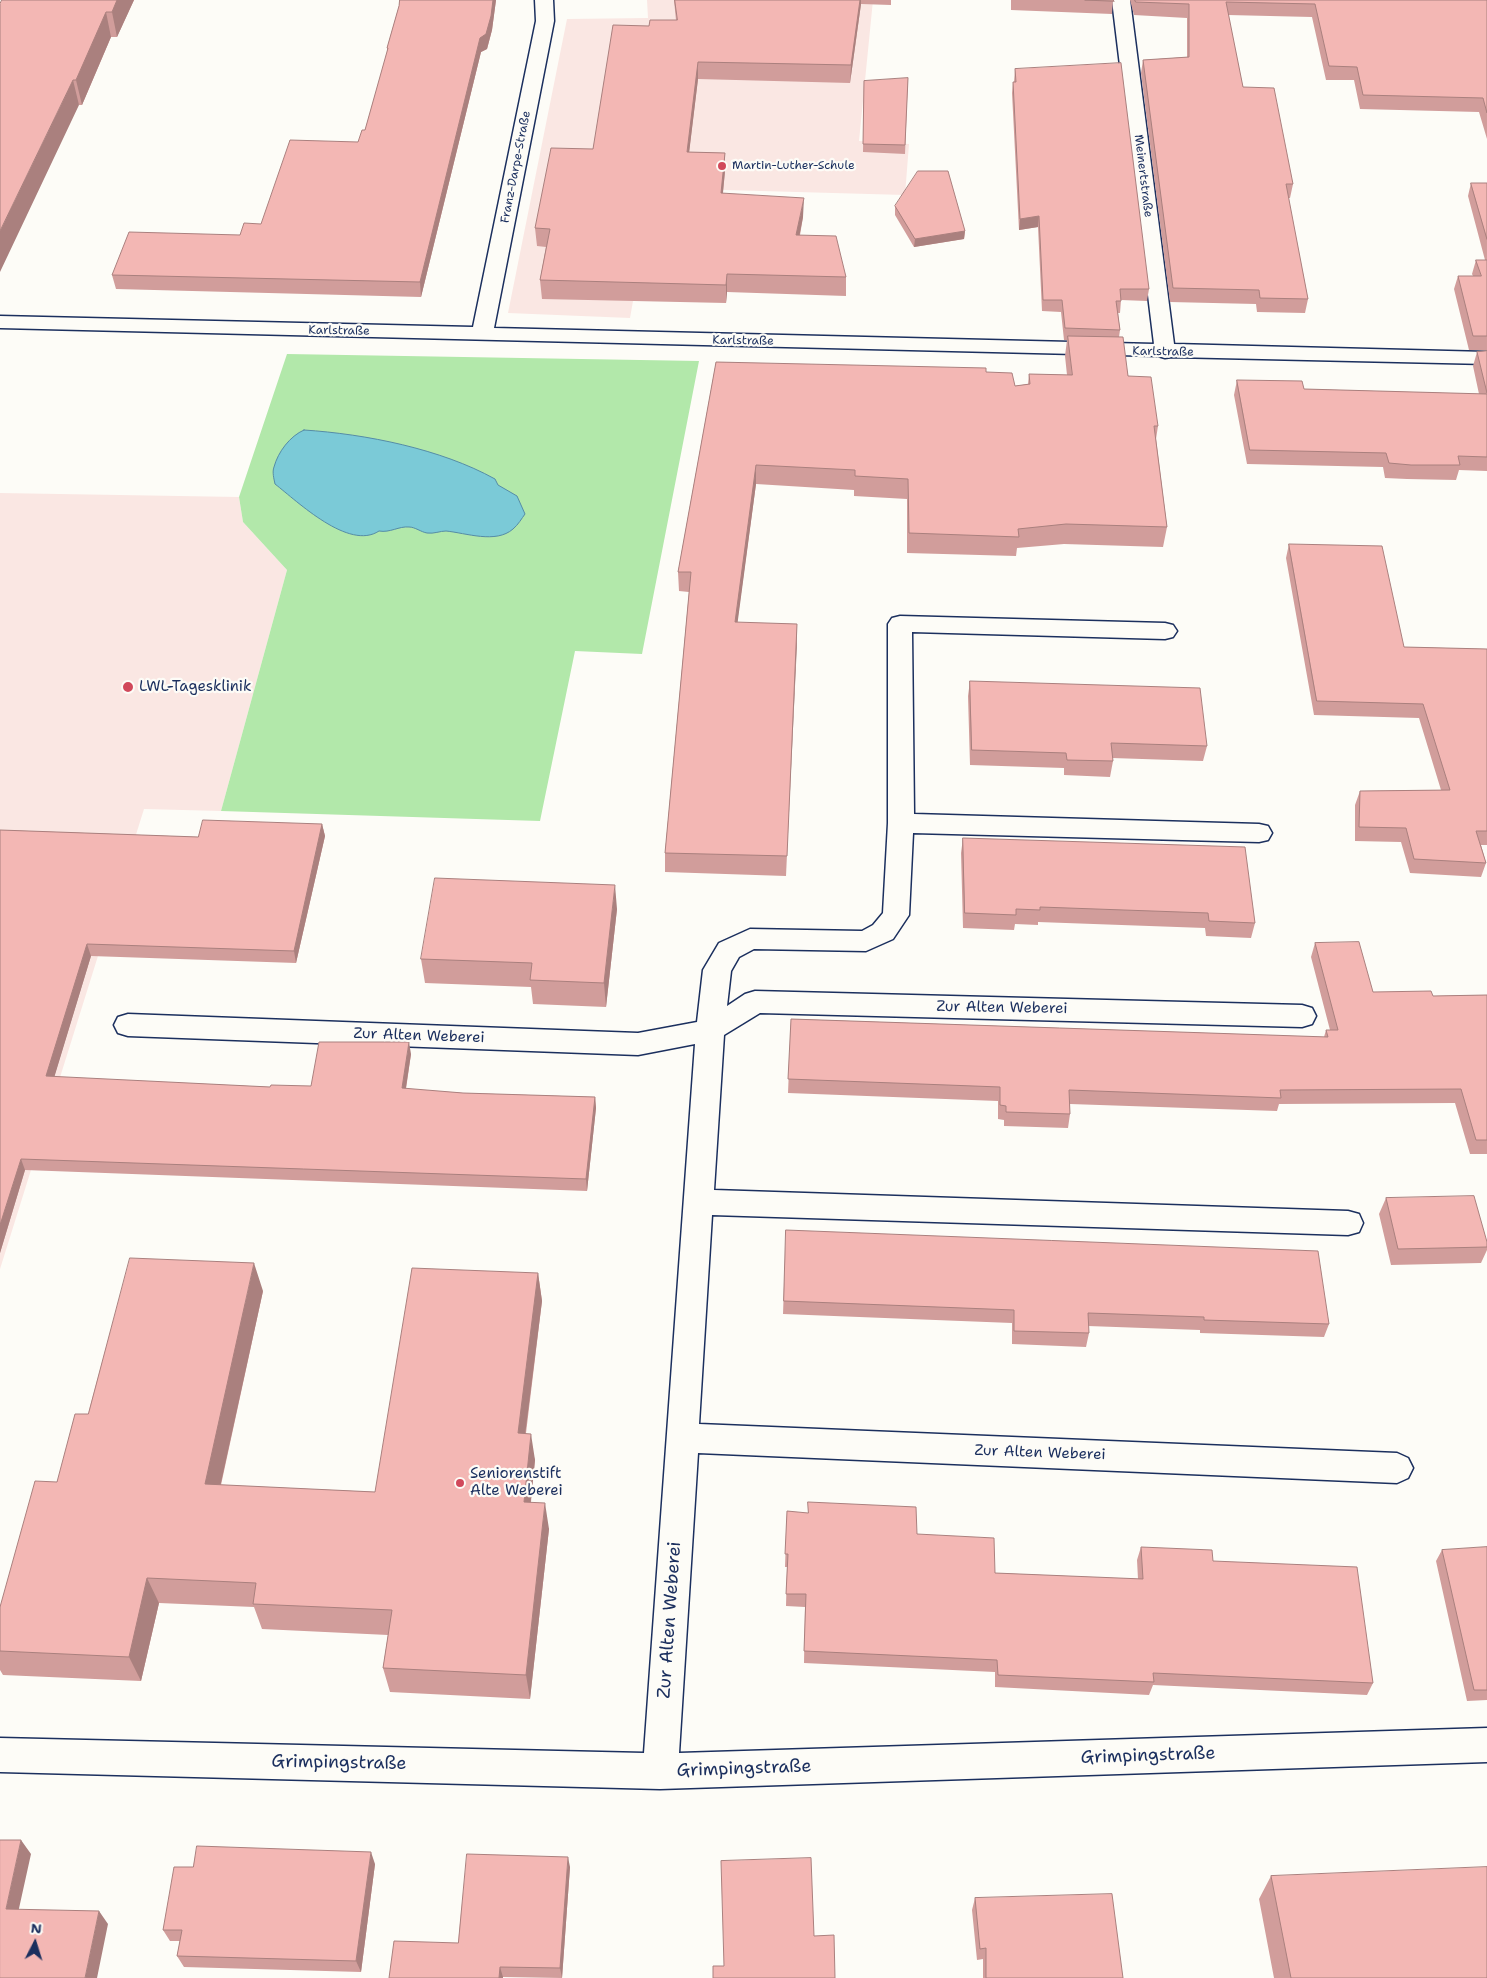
<!DOCTYPE html>
<meta charset="utf-8">
<style>
body{margin:0}
#map{position:relative;width:1487px;height:1978px;overflow:hidden;background:#fdfcf7;font-family:"Shantell Sans",sans-serif}
canvas{display:block}
.north{position:absolute;left:10px;top:1918px;width:50px;height:50px;-webkit-text-stroke:4px #fdfcf7;paint-order:stroke;rotate:5deg;font-size:14px;font-weight:700;line-height:20px;text-align:center;color:#1b2f5e}
.north::after{content:'';display:block;margin:auto;width:18px;height:22px;background:#1b2f5e;clip-path:polygon(50% 0,100% 100%,50% 72%,0 100%)}
</style>
<div id="map">
<canvas width="1487" height="1978"></canvas>
<div class="north">N</div>
</div>
<script>
const c = document.querySelector('canvas').getContext('2d');
c.lineJoin = 'round';
function paint(path, color) { c.fillStyle = color; c.fill(path, 'evenodd'); }
function strokePath(path, color, width, dash) { c.strokeStyle = color; c.lineWidth = width; c.lineCap = dash ? 'butt' : 'round'; c.setLineDash(dash || []); c.stroke(path); }
function write(font, color, halo, rows, align = 'center') {
  c.font = font + ' "Shantell Sans",sans-serif'; c.lineWidth = 4.5; c.setLineDash([]); c.textBaseline = 'middle'; c.strokeStyle = halo; c.fillStyle = color; for (const [text, x, y, turn = 0] of rows) {
    c.save(); c.translate(x, y); c.rotate((+turn || 0) * Math.PI / 180); c.textAlign = isNaN(turn) ? turn : align; if (halo) c.strokeText(text, 0, 0); c.fillText(text, 0, 0); c.restore();
  }
}
paint(new Path2D(`
 M647,0H873L859,141L909,144L905,195L653,188L630,318L508,313L567,19L648,18Z
 M0,493L239,497L243,522L287,570L221,811L144,809L0,1269Z`), '#fae7e3');
paint(new Path2D(`
 M287,354L699,361L642,654L575,651L540,821L221,811L287,570L243,522L239,497Z`), '#b2e8aa');
const water = new Path2D(`
 M304,430C366,434 441,449 495,479L498,485L517,496L525,514C522,518 518,525 513,529C496,544 466,533 446,531C440,531 434,534 427,533C421,532 415,527 409,527C399,526 390,533 379,531C349,551 298,502 275,484C274,479 272,472 274,467C278,452 290,436 304,430Z`);
paint(water, '#7bcad7');
strokePath(water, '#558ca7', 1);
const minor = new Path2D(`
 M535,0H553L554,21L494,328L1154,344L1112,0H1130L1174,344L1487,352V364L1172,357L1165,358L1158,356L0,328V316L473,327L536,21Z
 M900,616L1165,623L1173,625L1177,631L1173,637L1165,639L912,632L914,814L1259,824L1268,826L1272,833L1268,840L1259,842L913,833L909,915L893,939L866,951L754,949L739,957L731,971L727,1006L745,994L755,991L1302,1005L1312,1008L1316,1016L1312,1024L1302,1027L760,1013L724,1035L714,1190L1348,1211L1359,1214L1363,1223L1359,1232L1348,1235L712,1215L699,1424L1397,1453L1408,1458L1413,1468L1408,1478L1397,1483L698,1453L679,1753L1487,1728V1762L660,1789L0,1772V1738L644,1753L695,1044L638,1055L128,1036L118,1033L114,1025L118,1017L128,1014L638,1033L697,1022L703,970L719,943L750,929L862,931L873,925L883,913L888,823V624L892,618Z`);
strokePath(minor, '#1b2f5e', 3);
paint(minor, '#fdfcf7');
paint(new Path2D(`
 M2,0H134L117,37H111L82,105H79Z
 M400,0H496L492,30L487,49L481,52L421,297L116,289L112,275L240,235L261,224L358,142L365,130L387,53V48L399,6Z
 M674,0H891V5L861,4L850,83L698,79L689,152L725,153V171L723,193L803,217L800,235L846,277V296L727,292L726,303L542,299L540,280L546,247L537,246L535,228L593,149L649,26L676,20Z
 M1011,0H1113L1112,14L1011,10Z
 M1130,0H1487V139L1479,112L1360,109L1354,80H1326L1312,17L1228,15L1243,87L1293,184L1290,198H1288L1308,299L1305,313L1257,312L1256,304L1170,302L1141,73L1143,60L1187,57V18L1134,15Z
 M1015,69L1149,289L1147,301L1121,300L1120,313H1118L1120,330L1119,337L1128,376L1158,426L1156,439L1167,527L1163,547L1064,544L1017,548L1016,556L907,553V499L854,496V490L756,484L737,623L797,624L786,876L665,872V853L689,592L679,591L678,572L716,362L986,372L1015,386L1028,384L1029,374L1067,375L1065,356L1067,340H1064L1061,312L1042,311L1038,227L1019,230L1012,93L1013,82H1014Z
 M908,78L905,154L863,152L864,81Z
 M1471,183H1487V350H1469L1454,289L1458,276H1473L1472,274L1476,260H1485L1468,196Z
 M895,206L965,231L964,239L914,247L895,215Z
 M1487,351V471L1459,470L1456,480L1407,479L1385,478L1383,467L1247,464L1234,395L1237,380L1304,389L1479,394L1473,366L1477,352Z
 M1289,544L1404,647L1487,649V845H1481L1486,863L1481,877L1410,873L1401,842L1355,841V805L1360,791L1441,790L1419,718L1314,715L1286,558Z
 M970,681L1207,746L1203,761L1112,758L1113,761L1110,777L1064,775V768L970,765L968,696Z
 M322,824L325,836L296,963L91,956L54,1077L270,1087L311,1086L411,1054L406,1089L463,1093L595,1097L596,1108L587,1191L25,1170L0,1253V830L198,837Z
 M963,838L1255,923L1251,938L1206,936L1205,928L1038,922V925L1015,924L1014,930L963,928L961,853Z
 M617,909L606,1007L533,1004L531,987L425,983L421,959Z
 M1315,943L1373,992L1433,996L1487,995V1154H1470L1455,1103L1279,1104L1277,1111L1070,1104V1114L1068,1128L1004,1126V1120L998,1119V1101L788,1093L791,1019L1324,1037L1326,1030H1330L1311,957Z
 M1386,1198L1487,1242V1250L1481,1263L1391,1265L1379,1214Z
 M786,1230L1329,1324L1324,1337L1200,1333V1330L1088,1326L1089,1333L1086,1347L1012,1344V1323L783,1314Z
 M538,1273L542,1301L526,1433L535,1460L531,1502L549,1529L530,1699L390,1692L383,1668L388,1635L262,1629L254,1607L159,1603L141,1681L3,1675L0,1670V1607L88,1414L263,1291L221,1485L375,1492Z
 M787,1511L917,1534L995,1573L1138,1579L1137,1560L1141,1547L1213,1561L1373,1683L1367,1695L1153,1685L1149,1695L995,1687V1672L804,1663L805,1607L786,1606L787,1567H785Z
 M1487,1547V1700L1467,1701L1436,1561L1442,1550Z
 M375,1864L361,1972L184,1967L177,1956L180,1941H170L163,1930L193,1867Z
 M570,1867L562,1978L503,1977V1978H389L458,1943Z
 M1271,1876L1487,1978H1274L1259,1899Z
 M975,1898L1123,1978H983V1959L977,1960L972,1910Z`), '#d19d9b');
paint(new Path2D(`
 M117,0H134L117,37L112,12Z
 M493,0H496L492,30L487,49L481,52L421,297L420,282L480,38Z
 M860,0H861V4L850,83L851,65Z
 M106,12L111,37L82,105L76,80Z
 M698,62V79L687,170V152Z
 M73,80L79,105L0,272V231Z
 M725,153V171L721,211V193Z
 M804,198L803,217L796,253V235Z
 M1039,216L1038,227L1019,230L1020,219Z
 M965,231L964,239L914,247L915,239Z
 M727,274V292L726,303V285Z
 M756,465V484L735,642V622Z
 M797,624V644L786,876L787,856Z
 M322,824L325,836L296,963L294,951Z
 M615,885L617,909L606,1007L604,983Z
 M87,944L91,956L51,1088L46,1076Z
 M409,1042L411,1054L404,1100L402,1088Z
 M595,1097L596,1108L587,1191L586,1179Z
 M21,1159L25,1170L0,1253V1225Z
 M254,1263L263,1291L215,1510L205,1484Z
 M538,1273L542,1301L522,1459L518,1433Z
 M531,1434L535,1460L528,1528L524,1502Z
 M545,1503L549,1529L530,1699L526,1675Z
 M147,1578L159,1603L141,1681L129,1657Z
 M21,1840L31,1854L16,1922L6,1909Z
 M371,1852L375,1864L361,1972L356,1961Z
 M568,1857L570,1867L562,1978L560,1968Z
 M99,1911L108,1924L97,1978H85Z
 M500,1967L503,1977V1978H499Z`), '#aa807e');
const building = new Path2D(`
 M2,0H117L112,12H106L76,80H73L0,231V4Z
 M400,0H493L491,16L486,34L480,38L420,282L112,275L129,232L240,235L244,223L261,224L290,140L358,142L362,130H365L388,48H387L399,6Z
 M675,0H860L851,65L698,62L687,152L725,153L721,193L804,198L796,235L836,236L846,277L727,274L726,285L540,280L550,229L535,228L551,148L593,149L613,25L649,26L650,20H677Z
 M1085,0H1113L1114,1Z
 M1135,0H1487V113L1483,98L1363,95L1357,67L1329,66L1315,4L1226,2L1243,87L1274,88L1293,184H1286L1308,299L1260,298L1259,290L1173,288L1143,60L1189,57V4L1136,2Z
 M1121,63L1149,289H1120L1121,301H1116L1120,330L1065,328L1062,300H1043L1039,216L1020,219L1013,82H1016L1015,69Z
 M908,78L905,145L863,144L864,81Z
 M918,171H948L965,231L915,239L895,206Z
 M1471,183H1487V239Z
 M1476,260H1487V336H1473L1458,276H1481Z
 M1068,336L1123,337L1128,376L1151,377L1158,426H1154L1167,527L1066,524L1018,529L1019,537L909,533L908,479L855,476V470L756,465L735,622L797,624L787,856L665,853L691,572H678L716,362L986,368V372L1012,373L1015,386L1030,384L1029,374L1072,375Z
 M1487,351V393L1477,352Z
 M1237,380L1302,381L1304,389L1487,394V457L1458,456L1460,465H1411L1389,463L1386,453L1250,450Z
 M1289,544L1382,546L1404,647L1487,649V831H1476L1486,863L1414,859L1406,828L1359,827L1360,791L1450,790L1423,704L1317,701Z
 M970,681L1200,688L1207,746L1111,743L1113,761L1067,760L1066,753L972,750Z
 M203,820L322,824L294,951L87,944L46,1076L270,1087L271,1085L311,1086L319,1042H409L402,1088L463,1093L595,1097L586,1179L21,1159L0,1225V830L198,837Z
 M963,838L1245,847L1255,923L1209,921L1208,913L1040,907V910L1016,909V915L965,913Z
 M435,878L615,885L604,983L530,980L532,963L421,959Z
 M1359,942L1373,992L1431,991L1433,996L1487,995V1140H1476L1461,1089L1280,1090L1281,1098L1069,1090L1070,1114L1006,1112V1106L1000,1105V1087L788,1079L791,1019L1328,1037L1326,1030H1338L1315,943Z
 M1474,1196L1487,1242V1247L1398,1249L1386,1198Z
 M786,1230L1318,1251L1329,1324L1204,1320V1317L1088,1313L1089,1333L1014,1331V1310L784,1301Z
 M130,1258L254,1263L205,1484L375,1492L412,1268L538,1273L518,1433L531,1434L524,1502L545,1503L526,1675L383,1668L392,1610L253,1604L256,1583L147,1578L129,1657L0,1651V1607L35,1481L57,1482L75,1414H88Z
 M808,1502L916,1507L917,1534L994,1538L995,1573L1143,1579L1141,1547L1212,1550L1213,1561L1357,1567L1373,1683L1153,1673L1154,1682L998,1675L997,1660L804,1651L806,1594H786L788,1554H785L787,1511L808,1513Z
 M1487,1547V1690H1474L1442,1550Z
 M0,1840H21L6,1909L99,1911L85,1978H0Z
 M197,1846L371,1852L356,1961L177,1956L182,1930H163L174,1867H193Z
 M467,1854L568,1857L560,1968L500,1967L499,1978H389L394,1941L458,1943Z
 M811,1858L814,1936L834,1935L835,1978H713V1966H724L721,1861Z
 M1487,1867V1978H1291L1271,1876Z
 M1112,1894L1123,1978H986V1948L980,1949L975,1898Z`);
paint(building, '#f3b7b4');
strokePath(building, '#aa807e', 1);
for (const [x, y, r, color] of [
 [722,166,5,"#d1495b"],
 [128,687,6,"#d1495b"],
 [460,1483,5,"#d1495b"]
]) { const dot = new Path2D(); dot.arc(x, y, r, 0, 2 * Math.PI); c.fillStyle = color; c.fill(dot); strokePath(dot, '#fdfcf7', 2); }
write('12px', '#1b2f5e', '#fdfcf7', [
 ["Martin-Luther-Schule",732,166]
], 'left');
write('12px', '#1b2f5e', '#fdfcf7', [
 ["Franz-Darpe-Straße",516,167,-79],
 ["Meinertstraße",1143,176,83],
 ["Karlstraße",339,331,1],
 ["Karlstraße",743,341,1],
 ["Karlstraße",1163,352,1]
]);
write('15px', '#1b2f5e', '#fdfcf7', [
 ["LWL-Tagesklinik",139,687],
 ["Seniorenstift",470,1474],
 ["Alte Weberei",470,1491]
], 'left');
write('15px', '#1b2f5e', '#fdfcf7', [
 ["Zur Alten Weberei",1002,1008,1],
 ["Zur Alten Weberei",419,1036,2],
 ["Zur Alten Weberei",1040,1453,2]
]);
write('18px', '#1b2f5e', '#fdfcf7', [
 ["Zur Alten Weberei",670,1620,-86],
 ["Grimpingstraße",1148,1756,-2],
 ["Grimpingstraße",339,1763,1],
 ["Grimpingstraße",744,1769,-2]
]);
</script>
